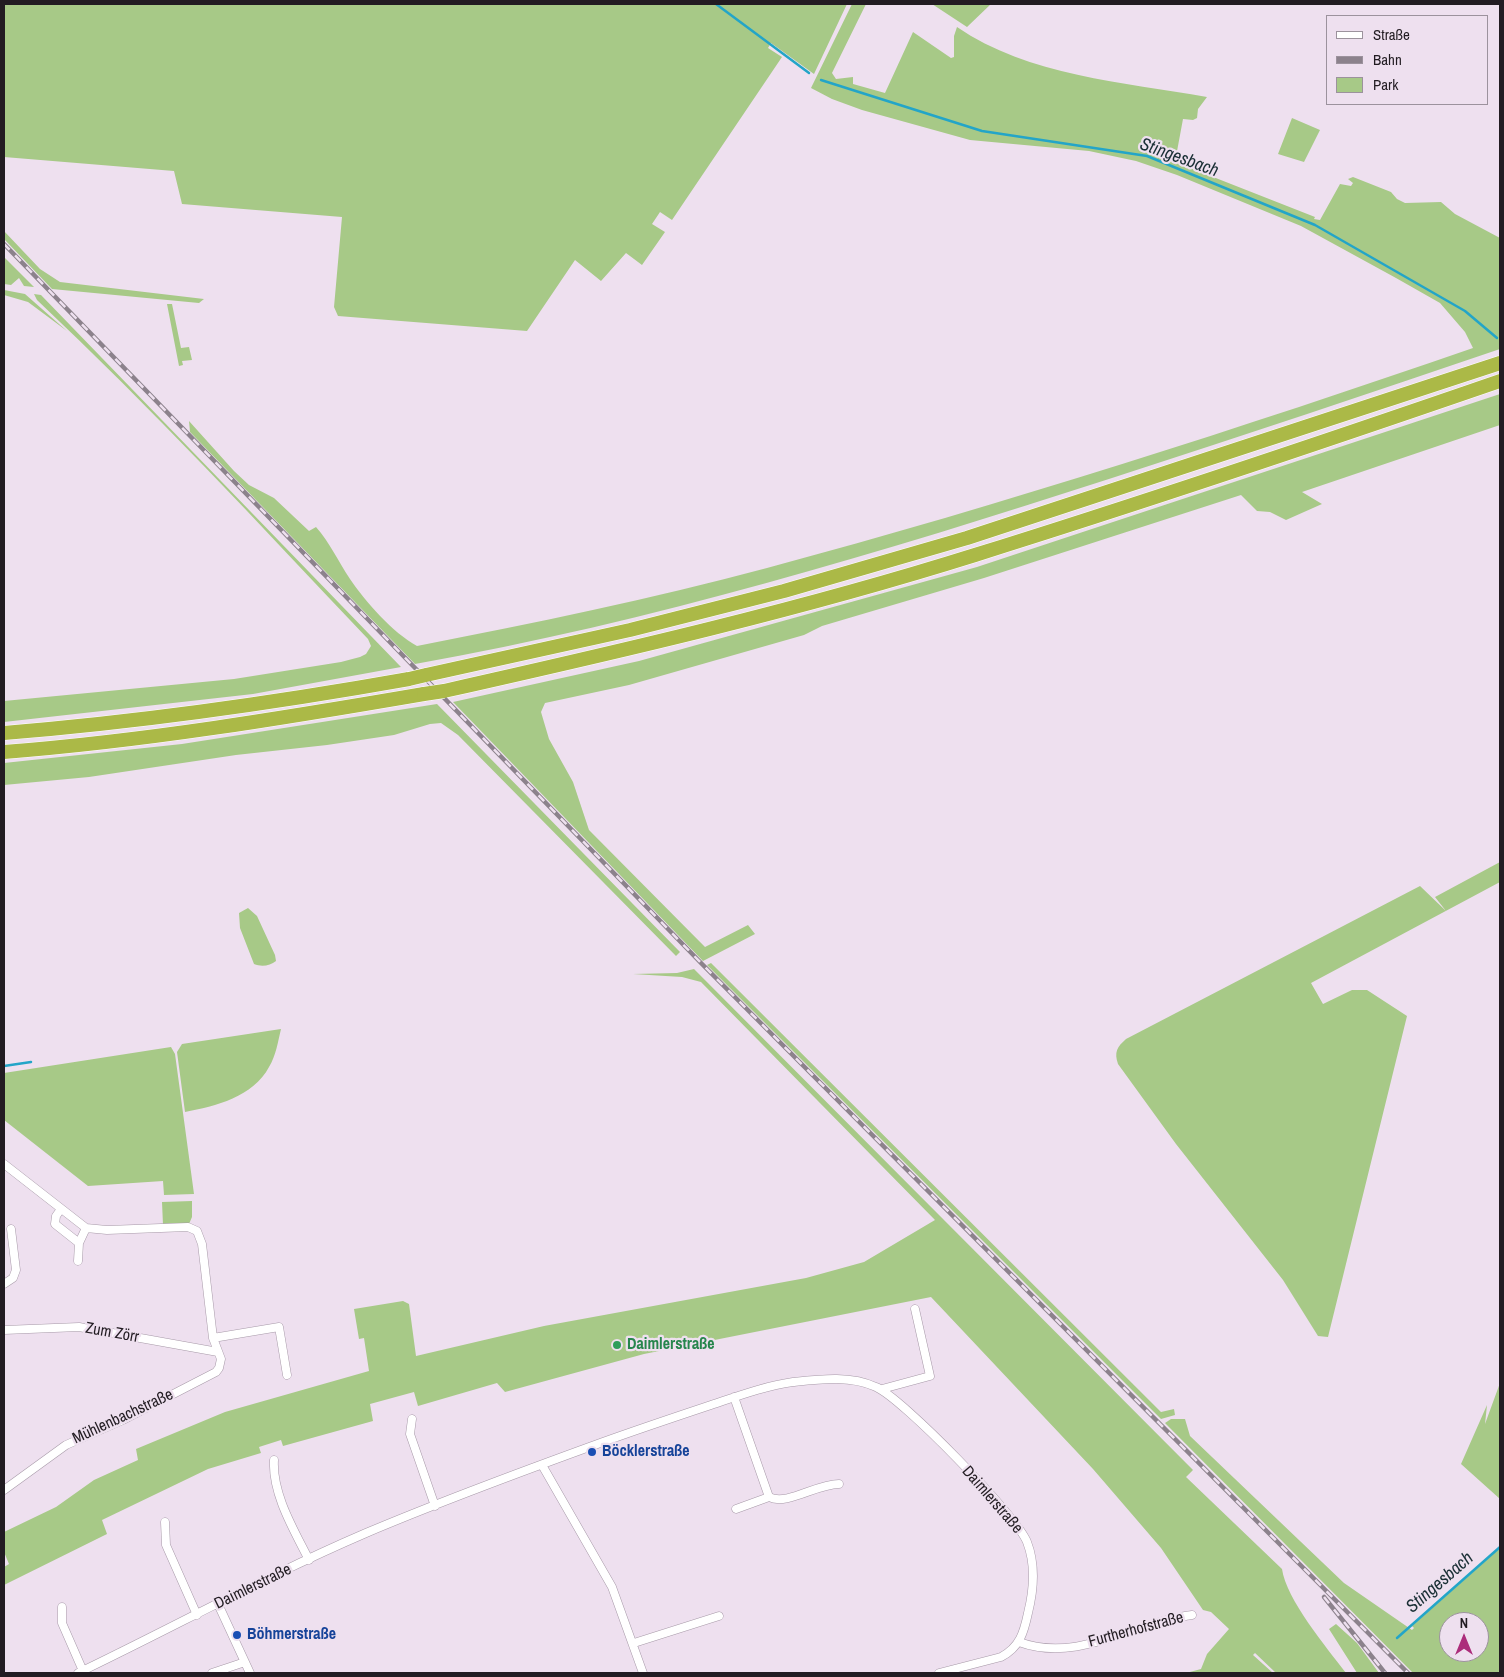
<!DOCTYPE html>
<meta charset="utf-8">
<style>
body{margin:0}
#map{position:relative;width:1504px;height:1677px;overflow:hidden;background:#eee0ef;font-family:"Archivo Narrow",sans-serif}
canvas{display:block}
.frame{position:absolute;inset:0;border:5px solid #221c22;pointer-events:none}
.legend{position:absolute;left:1326px;top:15px;width:162px;height:90px;box-sizing:border-box;background:#eee0ef;border:1px solid #9c929d;margin:0;padding:6px 9px;list-style:none;font-size:15px;color:#221c22}
.legend li{display:flex;align-items:center;gap:10px;height:25px}
.legend b{width:25px;border:1px solid #9c929d}
.north{position:absolute;left:1439px;top:1612px;width:50px;height:50px;box-sizing:border-box;background:#eee0ef;border:1px solid #9c929d;border-radius:50%;rotate:0deg;font-size:14px;font-weight:700;line-height:20px;text-align:center;color:#221c22}
.north::after{content:'';display:block;margin:auto;width:18px;height:22px;background:#ac2d7b;clip-path:polygon(50% 0,100% 100%,50% 72%,0 100%)}
</style>
<div id="map">
<canvas width="1504" height="1677"></canvas>
<div class="frame"></div>
<ul class="legend">
<li><b style="height:6px;background:#fff"></b>Straße</li>
<li><b style="height:6px;background:#8c828c"></b>Bahn</li>
<li><b style="height:14px;background:#a7c987"></b>Park</li>
</ul>
<div class="north">N</div>
</div>
<script>
const c = document.querySelector('canvas').getContext('2d');
c.lineJoin = 'round';
function paint(path, color) { c.fillStyle = color; c.fill(path, 'evenodd'); }
function strokePath(path, color, width, dash) { c.strokeStyle = color; c.lineWidth = width; c.lineCap = dash ? 'butt' : 'round'; c.setLineDash(dash || []); c.stroke(path); }
function write(font, color, halo, rows, align = 'center') {
  c.font = font + ' "Archivo Narrow",sans-serif'; c.lineWidth = 4.5; c.setLineDash([]); c.textBaseline = 'middle'; c.strokeStyle = halo; c.fillStyle = color; for (const [text, x, y, turn = 0] of rows) {
    c.save(); c.translate(x, y); c.rotate((+turn || 0) * Math.PI / 180); c.textAlign = isNaN(turn) ? turn : align; if (halo) c.strokeText(text, 0, 0); c.fillText(text, 0, 0); c.restore();
  }
}
paint(new Path2D(`
 M4,4H847L814,74L771,43L768,48L782,57L672,220L660,212L652,224L665,232L642,265L626,253L601,281L575,260L527,331L338,316L334,307L342,217L182,204L174,171L4,157Z
 M852,4H866L832,73L836,79L853,77V84L885,93L913,32L951,58L954,57V36L957,27C1028,76 1124,82 1207,97L1198,109L1197,118L1193,120L1183,119L1175,162L1315,217L1314,219L1320,220L1340,184L1351,186L1353,183L1348,179L1353,177L1391,192L1397,199L1405,203L1441,202L1455,214L1500,238V349C1371,393 1242,436 1112,478C883,552 652,622 415,664L190,432L189,421L234,471L249,485L274,498L309,531L316,527C330,543 338,561 350,579C365,601 393,633 417,646C534,623 652,599 767,568C1005,504 1241,428 1473,348L1465,332L1440,303L1396,278L1301,226L1177,175L1136,161L1089,151L970,140L862,110L832,99L811,88Z
 M932,4H991L967,27Z
 M1292,118L1320,130L1304,162L1278,154Z
 M4,231L40,269L60,282L204,299L199,303L52,289L4,239Z
 M4,256V257L34,287L24,286L19,278L11,285L4,284Z
 M4,290L25,294L67,331L28,302L4,295Z
 M34,294L41,295L401,667L253,694L4,722V701L234,679L341,662L360,657L366,654L371,646L368,639C260,525 152,408 37,300Z
 M167,304H172L181,348L189,347L192,360L182,361L183,365L179,366Z
 M1500,394V425L1302,492L1322,504L1286,520L1270,512L1257,511L1241,495L984,578L822,626L804,635L629,685L545,703L541,712L549,739L573,782L589,830L705,947L748,925L755,934L703,961L453,702L639,661L977,567Z
 M437,704L680,952L676,956L458,735L441,723L430,724L394,735L327,745L236,755L89,777L4,785V763L182,744Z
 M1500,862V882L1311,983L1323,1004L1352,990H1367L1407,1016L1328,1337L1318,1336L1283,1280L1176,1144L1118,1064C1114,1052 1117,1047 1126,1039L1420,886L1446,911L1435,897Z
 M248,908L257,916L275,955L276,961C270,966 261,967 254,964L240,928L239,913Z
 M711,963L1161,1412L1174,1409L1175,1415L1161,1419L707,965Z
 M694,969L1193,1470L1186,1477L1282,1569C1286,1599 1327,1648 1346,1673H1276L1255,1653L1253,1655L1273,1673H1186L1201,1669L1207,1654L1229,1629L1211,1612L1203,1610L1161,1548L1093,1469L931,1297L644,1354L505,1392L497,1383L418,1406L414,1392L370,1404L373,1421L283,1446L281,1440L259,1447L261,1453L208,1469L102,1520L107,1534L4,1585V1567L9,1564L4,1552V1532L56,1507L94,1480L138,1460L136,1449L225,1412L369,1371L364,1338L359,1339L354,1309L403,1301L409,1304L416,1356L544,1326L806,1278L864,1262L935,1220L701,982L682,977L633,974L677,973Z
 M281,1029C278,1041 276,1056 269,1067C253,1097 216,1106 185,1112L177,1052L182,1044Z
 M171,1047L175,1054L194,1194L164,1195L163,1181L88,1186L4,1120V1073Z
 M192,1201V1217L189,1224L163,1225L162,1202Z
 M1500,1383V1492L1499,1490L1500,1499L1461,1464L1487,1405L1485,1424Z
 M1171,1419H1185L1190,1436L1344,1583L1412,1630L1414,1628L1412,1626L1500,1548V1670L1498,1673H1413L1165,1423ZM1449,1622H1479V1652H1449Z
 M1336,1624L1357,1643L1379,1673H1357L1329,1629Z`), '#a7c987');
strokePath(new Path2D(`
 M716,4L809,73
 M821,80L982,131L1147,156L1315,225L1465,311L1497,338
 M4,1066L31,1062
 M1397,1638L1500,1547`), '#23a5c8', 2.5);
const minor = new Path2D(`
 M4,1164L86,1228L107,1230L188,1227L197,1231L202,1244L213,1338L221,1359L219,1368L216,1372L123,1420L66,1445L4,1490
 M61,1209L56,1216L55,1224L79,1243
 M78,1261L79,1243L86,1228
 M4,1284L13,1278L16,1270L11,1229
 M4,1330L79,1327L218,1352
 M213,1338L279,1327L287,1375
 M882,1389L930,1376L915,1309
 M734,1397L769,1497C787,1506 816,1484 839,1484
 M412,1419L410,1434L435,1506
 M274,1460C272,1494 294,1530 309,1560
 M542,1465L612,1587L643,1673
 M736,1509L769,1497
 M165,1522L166,1545L197,1615
 M218,1604L250,1673
 M62,1607V1623L83,1671
 M1019,1642C1078,1664 1135,1622 1192,1615
 M634,1643L719,1616
 M78,1673C174,1627 268,1575 366,1533C444,1500 523,1471 603,1442C639,1429 675,1417 711,1405C738,1396 765,1386 793,1382C820,1379 851,1375 876,1387C902,1398 1017,1516 1027,1542C1036,1565 1034,1589 1028,1613C1024,1632 1020,1647 1001,1657L939,1673
 M212,1673L245,1662`);
const motorway = new Path2D(`
 M426,675L630,630L784,591L967,538L1500,363
 M444,691C622,651 800,610 975,555C1151,500 1326,441 1500,381
 M4,733C140,722 274,703 409,679
 M4,752C145,741 284,718 424,694`);
strokePath(minor, '#a799a8', 9);
strokePath(motorway, '#fff', 15);
strokePath(minor, '#fff', 8);
strokePath(motorway, '#abb947', 14);
const rail = new Path2D(`
 M4,244L702,964L1408,1673
 M1324,1597L1385,1673`);
strokePath(rail, '#8c828c', 4.5);
strokePath(rail, '#eee0ef', 2.5, [8]);
const motorwayBridge = new Path2D(`
 M409,679L426,675
 M424,694L444,691`);
strokePath(motorwayBridge, '#fff', 15, []);
strokePath(motorwayBridge, '#abb947', 14);
for (const [x, y, r, color] of [
 [617,1345,5,"#2e9e5b"],
 [592,1452,5,"#1a4fb4"],
 [237,1635,5,"#1a4fb4"]
]) { const dot = new Path2D(); dot.arc(x, y, r, 0, 2 * Math.PI); c.fillStyle = color; c.fill(dot); strokePath(dot, '#eee0ef', 2); }
write('16px', '#221c22', '#eee0ef', [
 ["Zum Zörr",112,1333,10],
 ["Mühlenbachstraße",123,1417,-25],
 ["Daimlerstraße",992,1500,49],
 ["Daimlerstraße",253,1587,-26],
 ["Furtherhofstraße",1136,1630,-15]
]);
write('bold 16px', '#27864d', '#eee0ef', [
 ["Daimlerstraße",627,1345]
], 'left');
write('bold 16px', '#164399', '#eee0ef', [
 ["Böcklerstraße",602,1452],
 ["Böhmerstraße",247,1635]
], 'left');
write('italic 18px', '#1a2f35', '#eee0ef', [
 ["Stingesbach",1179,158,20],
 ["Stingesbach",1440,1583,-41]
]);
</script>
